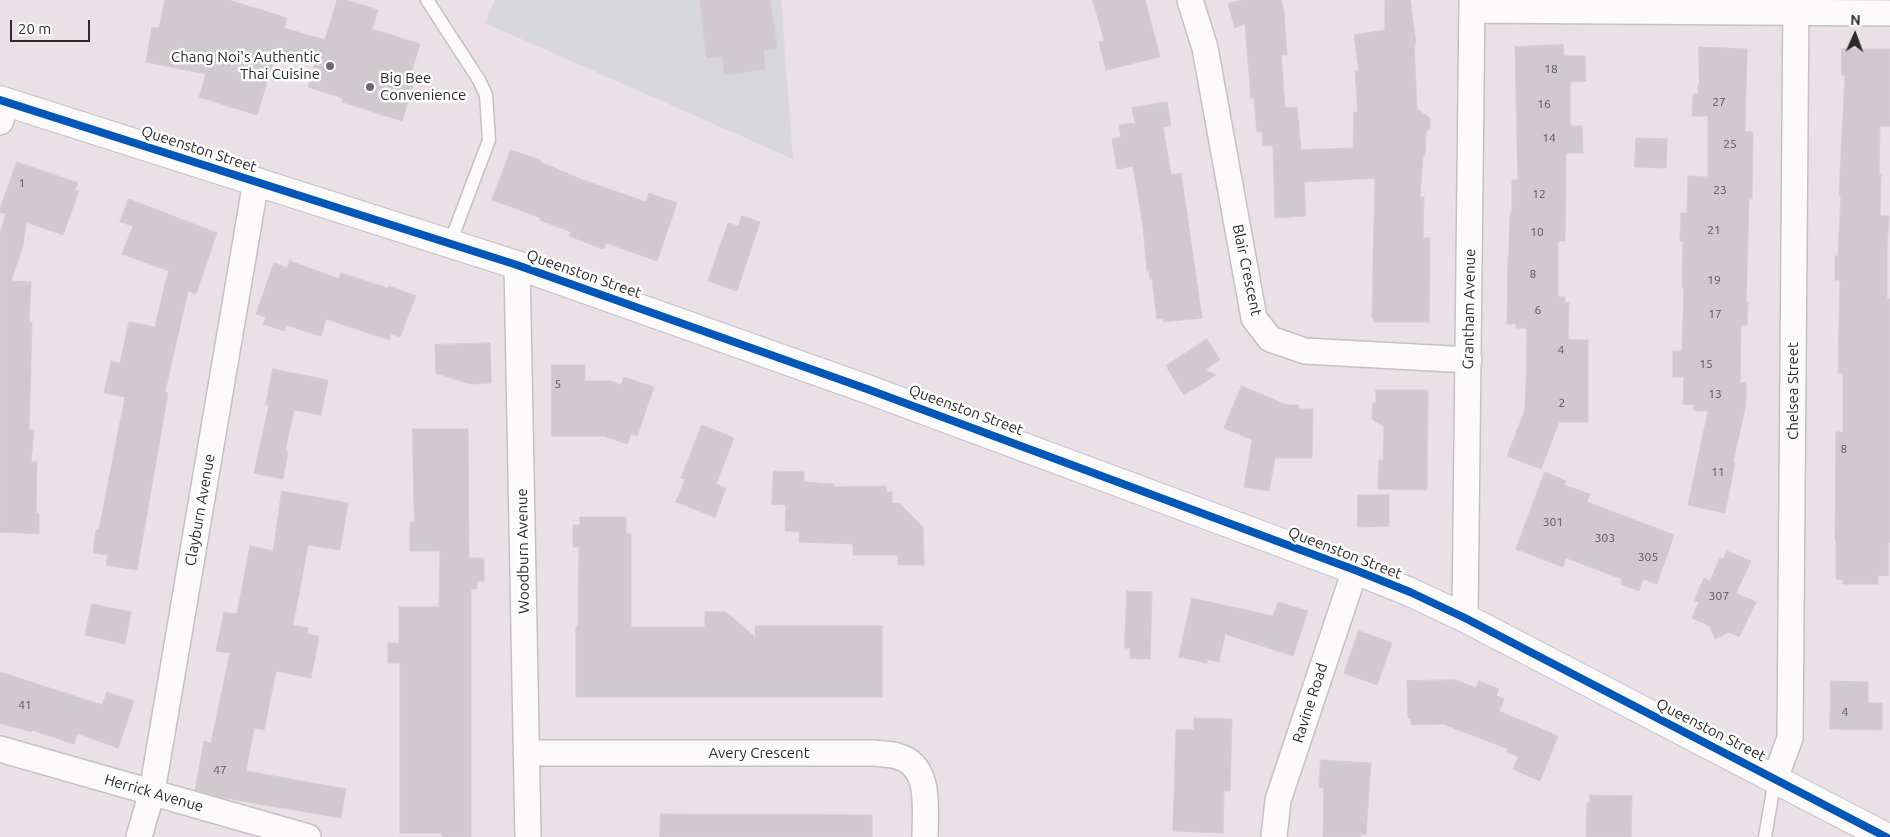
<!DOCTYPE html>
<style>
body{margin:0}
#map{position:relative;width:1890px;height:837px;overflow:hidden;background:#eae0e5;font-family:Ubuntu,sans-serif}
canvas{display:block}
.north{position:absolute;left:1830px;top:10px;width:50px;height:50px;-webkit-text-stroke:4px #fff;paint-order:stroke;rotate:2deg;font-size:14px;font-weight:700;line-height:20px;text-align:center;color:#2b2b2b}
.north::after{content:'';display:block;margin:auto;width:18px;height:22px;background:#2b2b2b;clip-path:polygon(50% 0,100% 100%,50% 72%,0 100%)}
.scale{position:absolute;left:10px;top:20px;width:80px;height:22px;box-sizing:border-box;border:2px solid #2b2b2b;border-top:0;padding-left:6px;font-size:15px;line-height:18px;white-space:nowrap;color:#2b2b2b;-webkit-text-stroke:4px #fff;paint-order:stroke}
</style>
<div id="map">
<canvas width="1890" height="837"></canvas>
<div class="north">N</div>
<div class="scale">20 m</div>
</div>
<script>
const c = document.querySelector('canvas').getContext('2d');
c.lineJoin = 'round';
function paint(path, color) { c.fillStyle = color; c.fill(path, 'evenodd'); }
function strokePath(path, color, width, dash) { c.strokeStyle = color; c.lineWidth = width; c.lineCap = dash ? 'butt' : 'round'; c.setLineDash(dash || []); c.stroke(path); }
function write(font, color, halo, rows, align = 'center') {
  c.font = font + ' Ubuntu,sans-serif'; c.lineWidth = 5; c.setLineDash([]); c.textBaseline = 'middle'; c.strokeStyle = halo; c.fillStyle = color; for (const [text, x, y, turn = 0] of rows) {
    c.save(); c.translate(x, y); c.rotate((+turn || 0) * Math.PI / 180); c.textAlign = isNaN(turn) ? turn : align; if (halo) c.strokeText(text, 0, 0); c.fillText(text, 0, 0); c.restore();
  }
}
paint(new Path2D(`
 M495,0H781L793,159L485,23Z`), '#d8d7db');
const building = new Path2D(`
 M165,0H229L287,18L284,28L325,40L337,0H347L378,10L372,29L420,44L409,80L414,82L402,121L342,102L343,98L308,87L315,64L276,53L257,115L199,97L206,74L146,62L152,27L159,28Z
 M700,0H770L777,48L763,50L765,69L725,75L722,56L707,58Z
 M1093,0H1145L1160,57L1106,70L1099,42L1104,41Z
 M1243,0H1281L1285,17L1284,18L1287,55H1281L1285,108L1297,107L1301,150L1353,148L1354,112H1358L1355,71H1359L1354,35L1385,30V0H1410L1416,44L1414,45L1417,109L1430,118V129L1426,132L1425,156H1423L1420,197H1424L1423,238H1430L1429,322H1374L1373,318H1372L1375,178L1304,182L1306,216L1275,218L1273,145L1263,146L1262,131L1257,132L1254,98H1251L1245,24L1235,28L1228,4Z
 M1563,45L1564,56H1585L1586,81L1570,82V126H1582L1583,153H1566L1565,241H1558V297H1565V303L1569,302L1568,340H1588V422H1559L1541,469L1507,456L1525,410L1526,383L1527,328H1516V324H1507L1508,257H1509L1510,212H1512V180H1518L1515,47Z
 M1699,47L1747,49L1745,132H1753L1752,199H1749L1746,303H1748L1747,325H1741L1740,383L1746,382V404L1733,462H1735L1725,513L1688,505L1708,411L1693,410L1694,405L1683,404L1684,377H1673V351H1682L1684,287H1682L1683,242L1680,241L1681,213H1687L1688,176L1708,177V116H1692L1693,94H1698V85H1699Z
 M1842,49H1890V126H1880L1879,174H1881L1880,216H1889L1887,245V299H1890V542H1888V576L1878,575V584H1843V580L1836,579V540H1835L1836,432H1843V373H1838L1840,280H1835V256H1838L1841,196H1839L1845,75H1842Z
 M1167,102L1171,125L1163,127L1171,175L1181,173L1202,318L1164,322L1163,318L1157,319L1152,279H1150L1149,271H1147L1143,226L1133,166L1117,169L1112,139L1121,137L1119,125L1135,123L1132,108Z
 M1636,138L1667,139L1666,168L1635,167Z
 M511,150L540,160V162L583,180L646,202L649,193L677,203L657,261L606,243L603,249L569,236L571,232L540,220L541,218L492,200Z
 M17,162L78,183L75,190L79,191L63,235L26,222L23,246L11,281L31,282L29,322L32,323L29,429L34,430L31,462H37L36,513H39V534L0,532V234L6,214L0,212V209Z
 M129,199L217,233L196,294L188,291L165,392L168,393L137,570L106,565L108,555L93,553L96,530H99L125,397L104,393L111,361L120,363L129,322L155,327L165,284L169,271L122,254L133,226L120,222Z
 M742,216L760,222L737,291L708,281L728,223L738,226Z
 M290,261L339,279L341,273L388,288L389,286L416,296L400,337L391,334L389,340L326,319L321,336L286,325L284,331L263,324L266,317L256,314L274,263L287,268Z
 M1207,339L1220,360L1205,370L1216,375L1184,395L1166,366Z
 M490,343L491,383L470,384L436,373L435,345Z
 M552,365H585V381H611L621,385L624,377L654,387L637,436L631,434L627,444L604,436H552Z
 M273,369L328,380L321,415L294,410L285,451L288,452L283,479L254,473L269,405H266Z
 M1242,386L1286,405H1299V409H1313L1312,458H1275L1269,491L1244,487L1252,440L1224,428Z
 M1376,390H1428L1427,490L1378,489L1379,460H1383L1384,427L1372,419L1373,403L1376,402Z
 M702,425L734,438L716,484L726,488L715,517L676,502L685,479L681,478Z
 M413,429H468L469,558H484V581H477V589H471V837H442V833H400V663H388V643H399V607H439L440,551H410V522H414Z
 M774,471L804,472V482L834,484V487L886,486V492H892V504L899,503L923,527L924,565H898V555H853V544L799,542L800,532L785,531L786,505L772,504Z
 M1545,472L1566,481L1564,485L1590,494L1587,502L1674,535L1657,584L1643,579L1639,591L1621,584L1622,579L1566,558L1563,567L1516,549Z
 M282,491L348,503L340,550L308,545L293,625L308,628L307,634L319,636L311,678L276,671L264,730L254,728L246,771L346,789L341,818L219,797L195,790L204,741L211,743L230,653L216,651L224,612L237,614L250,546L273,551Z
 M1358,495H1389V526L1358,527Z
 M580,517H626V534H631V627H705V612H726L756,638L755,626H882V697H576V627H578L579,547H573V525H580Z
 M1727,551L1751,561L1736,593L1756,602L1739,637L1729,632L1715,639L1710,626L1692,618L1699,602L1694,600L1704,578L1710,581L1720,558L1723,559Z
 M1127,591L1152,592L1150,659L1130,658V648H1125Z
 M1192,598L1273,616L1278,602L1308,611L1293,656L1225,634L1219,662L1207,659V663L1179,657Z
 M92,604L131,612L125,644L85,635Z
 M1359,631L1392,643L1377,685L1344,673Z
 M0,672L102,705L107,692L134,701L118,748L77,733L74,744L32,730L31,732L0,723Z
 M1456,680L1476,688L1479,681L1499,689L1496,696L1504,699L1499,711L1558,736L1540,781L1513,769L1518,757L1507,752L1508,749L1443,724L1411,725V718H1408L1407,681Z
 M1831,681L1868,682V703H1882V730L1830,729Z
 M1194,718L1232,719L1230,791H1224L1223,833L1173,831L1176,730H1194Z
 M1321,760L1371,763L1366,834H1361L1360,837H1323L1324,788L1319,787Z
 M1590,795L1632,796L1631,837H1586L1587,803H1590Z
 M661,814L872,815V837H660Z`);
paint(building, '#d0c9cd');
strokePath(building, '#d5ccd0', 1);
const lane = new Path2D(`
 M427,0L479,80L486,95L489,140L450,243
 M1765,837L1775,779`);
const street = new Path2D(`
 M1190,0L1205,48L1254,318L1270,339L1305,351L1469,360
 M1472,10L1890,13
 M0,122L7,102
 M517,265L528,837
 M1465,618L1472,0
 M0,749L308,837
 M526,753H874C881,754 890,754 897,756C932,765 925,809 925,837
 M1775,779L1790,738L1796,0
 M139,837L152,792L256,181
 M1274,837L1278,800L1355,570`);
const secondary = new Path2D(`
 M0,100L517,265L867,389L1355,570L1410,592L1465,618L1886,837`);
strokePath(lane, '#c3c1c2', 15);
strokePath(street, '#c3c1c2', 28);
strokePath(secondary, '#c3c1c2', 30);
strokePath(lane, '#fcfafb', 12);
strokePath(street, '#fcfafb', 25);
strokePath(secondary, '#fcfafb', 28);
strokePath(new Path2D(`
 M0,100L517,265L867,389L1355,570L1410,592L1465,618L1886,837`), '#0057b8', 8);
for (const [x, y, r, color] of [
 [330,66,5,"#6e6a6c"],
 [370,87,5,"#6e6a6c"]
]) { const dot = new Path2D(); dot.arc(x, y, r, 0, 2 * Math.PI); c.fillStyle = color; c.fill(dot); strokePath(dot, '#fff', 2); }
write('12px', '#575556', null, [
 ["18",1551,69],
 ["27",1719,102],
 ["16",1544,104],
 ["14",1549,138],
 ["25",1730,144],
 ["1",22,183],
 ["23",1720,190],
 ["12",1539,194],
 ["21",1714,230],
 ["10",1537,232],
 ["8",1533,274],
 ["19",1714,280],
 ["6",1538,310],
 ["17",1715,314],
 ["4",1561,350],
 ["15",1706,364],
 ["5",558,384],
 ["13",1715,394],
 ["2",1562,403],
 ["8",1844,449],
 ["11",1718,472],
 ["301",1553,522],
 ["303",1605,538],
 ["305",1648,557],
 ["307",1719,596],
 ["41",25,705],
 ["4",1845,712],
 ["47",220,770]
]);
write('15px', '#2b2b2b', '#fff', [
 ["Chang Noi's Authentic",320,57],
 ["Thai Cuisine",320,74],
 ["Big Bee",380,78,"left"],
 ["Convenience",380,95,"left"]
], 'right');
write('15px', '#2b2b2b', '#fff', [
 ["Queenston Street",199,149,18],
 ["Blair Crescent",1247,270,78],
 ["Queenston Street",584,274,19],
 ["Grantham Avenue",1469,309,-89],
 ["Chelsea Street",1793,391,-90],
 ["Queenston Street",966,410,20],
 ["Clayburn Avenue",200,510,-80],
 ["Woodburn Avenue",523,551,-91],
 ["Queenston Street",1345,553,21],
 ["Ravine Road",1310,703,-72],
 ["Queenston Street",1711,730,27],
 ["Avery Crescent",759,753],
 ["Herrick Avenue",154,793,16]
]);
</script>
